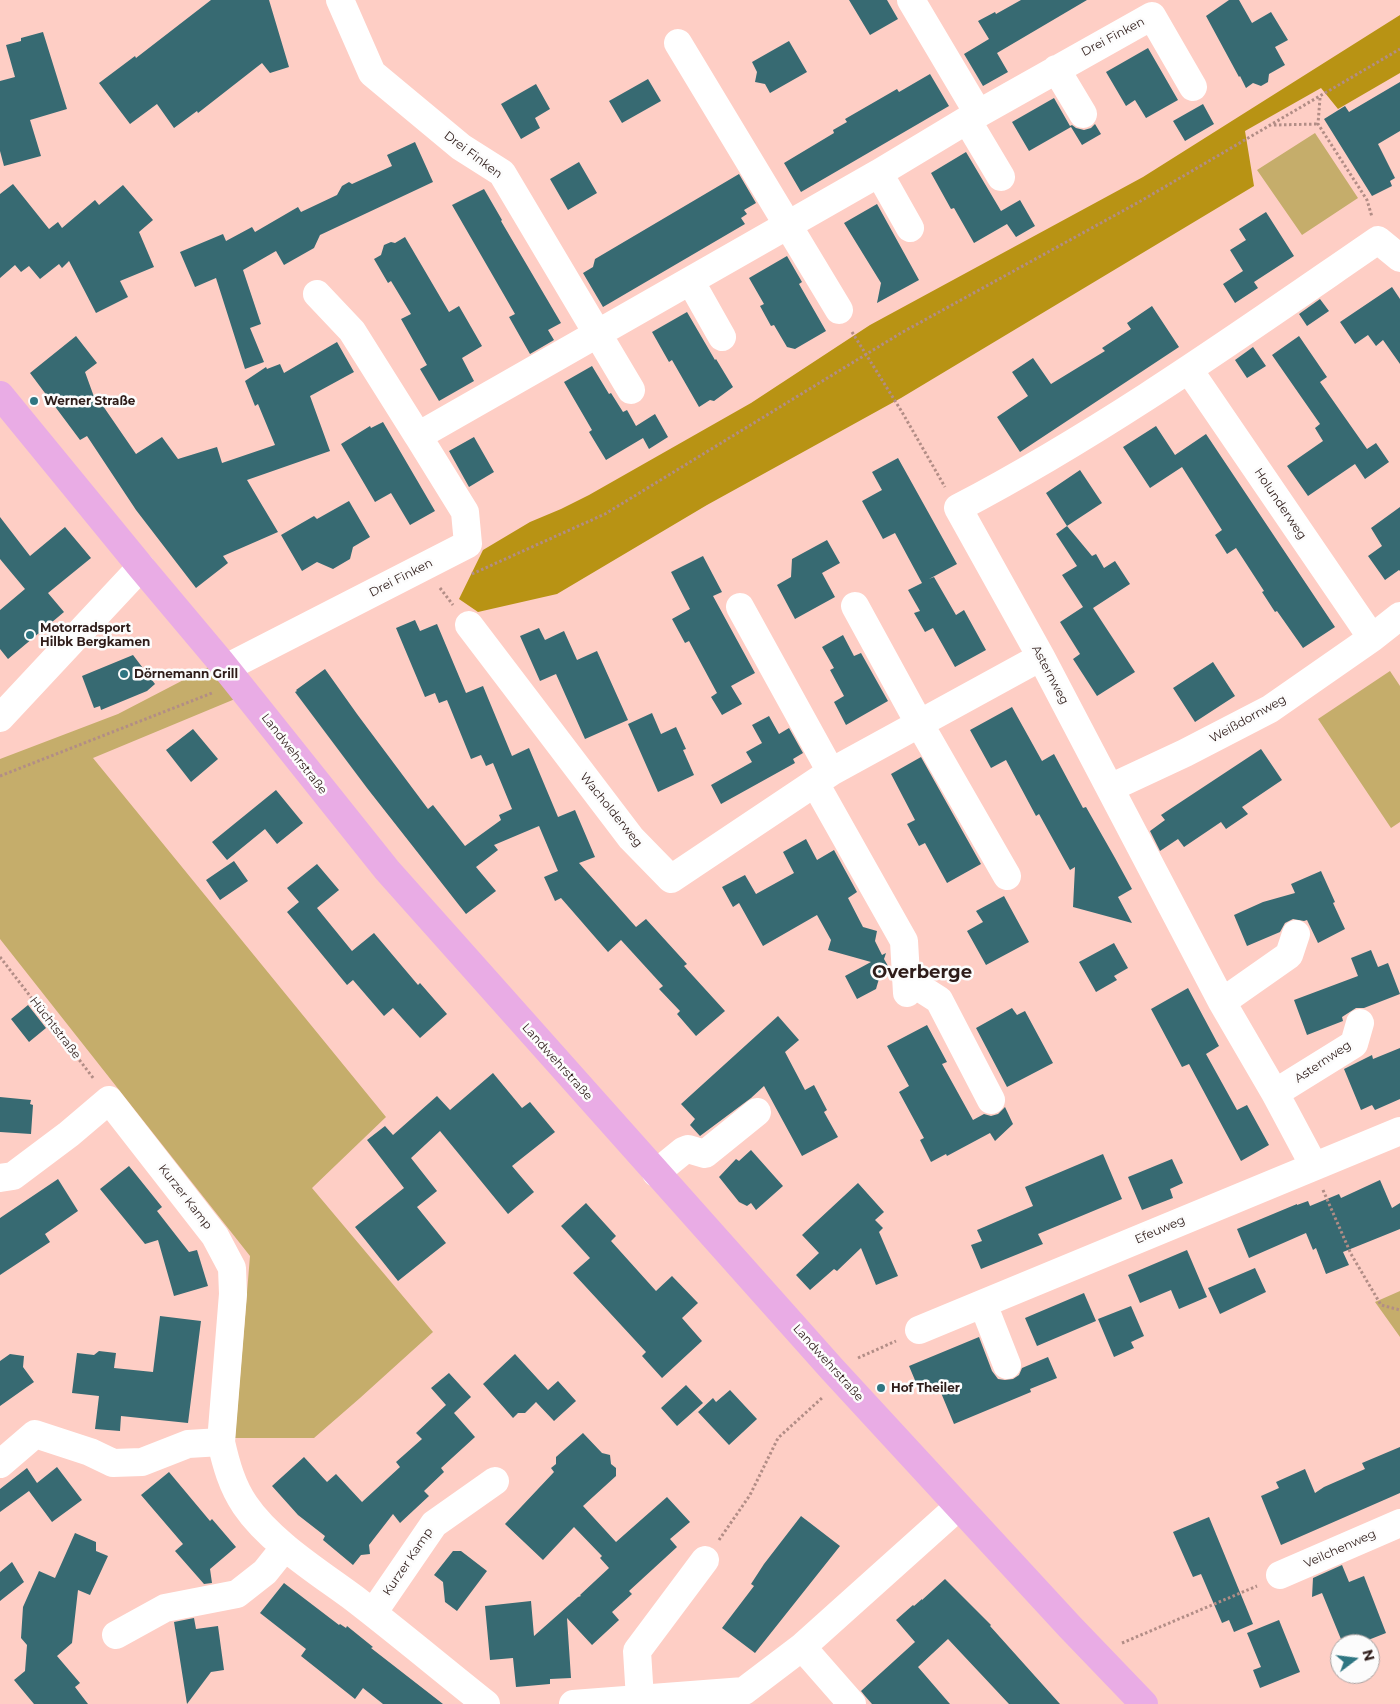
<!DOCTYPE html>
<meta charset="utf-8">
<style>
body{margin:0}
#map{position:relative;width:1400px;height:1704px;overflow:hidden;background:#fecec5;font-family:Montserrat,sans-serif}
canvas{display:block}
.north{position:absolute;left:1330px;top:1634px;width:50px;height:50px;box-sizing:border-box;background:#fcfcfc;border:1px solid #aaa2a1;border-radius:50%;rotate:75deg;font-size:14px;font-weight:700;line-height:20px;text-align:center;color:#2e1c19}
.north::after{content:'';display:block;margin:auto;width:18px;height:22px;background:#2f7682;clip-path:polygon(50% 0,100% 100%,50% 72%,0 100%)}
</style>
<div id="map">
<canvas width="1400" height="1704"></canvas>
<div class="north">N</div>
</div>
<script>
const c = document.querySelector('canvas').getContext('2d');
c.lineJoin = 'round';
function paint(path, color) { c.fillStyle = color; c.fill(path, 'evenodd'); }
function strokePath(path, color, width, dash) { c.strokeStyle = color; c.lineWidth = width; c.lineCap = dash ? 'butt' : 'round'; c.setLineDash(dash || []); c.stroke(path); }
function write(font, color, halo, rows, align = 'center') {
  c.font = font + ' Montserrat,sans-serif'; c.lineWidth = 5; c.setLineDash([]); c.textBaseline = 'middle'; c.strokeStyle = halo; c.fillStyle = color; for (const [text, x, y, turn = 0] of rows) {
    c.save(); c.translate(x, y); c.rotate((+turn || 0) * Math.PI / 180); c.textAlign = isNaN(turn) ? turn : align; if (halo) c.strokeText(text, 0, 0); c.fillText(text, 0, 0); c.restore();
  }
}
paint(new Path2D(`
 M1315,133L1358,198L1302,235L1257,170Z
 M220,661L247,694L93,758L386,1117L312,1188L433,1332L360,1398L314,1438H235L250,1256L0,939V759L118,714Z
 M1390,671L1400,686V822L1391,828L1318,719Z
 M1400,1291V1337L1375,1302Z`), '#c5ad6b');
paint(new Path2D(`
 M1400,15V73L1338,109L1321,88L1245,131L1254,186L901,398L707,505L557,594L478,612L459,599L483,550L530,522L561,509L589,495L751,403L870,325L1143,177Z`), '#b89314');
paint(new Path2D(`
 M211,0H269L289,67L270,73L262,63L198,113L197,111L174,128L157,104L130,124L99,83L135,56L136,58Z
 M849,0H887L898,19L870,35Z
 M1021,0H1087L997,53L1008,72L983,86L964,54L989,39L978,21L995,12L996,14Z
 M1229,0H1239L1252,23L1271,12L1288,40L1275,47L1285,65L1269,74L1268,82L1261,86L1253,83L1246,88L1240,76L1239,77L1206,16Z
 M43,32L67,109L30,120L41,156L4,166L0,151V81L15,77L6,45L21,41V38Z
 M789,41L807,72L770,93L765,84L755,82L757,72L752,62Z
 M1148,48L1178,100L1146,118L1135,100L1126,106L1106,72Z
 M930,74L949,106L801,192L784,163L834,133L833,130L847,122L845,119L897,89L899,92Z
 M648,79L661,101L622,123L609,101Z
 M1400,82V131L1378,144L1395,178L1390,181L1392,186L1372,196L1324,119L1345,106L1349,112Z
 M536,84L550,109L535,118L540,128L521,139L501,104Z
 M1054,98L1070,126L1072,125L1076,128L1084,130L1091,128L1095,124L1101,134L1082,145L1071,127L1029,151L1012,122Z
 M1203,104L1214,124L1185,141L1173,121Z
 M415,142L433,182L320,235L314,248L284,265L276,251L243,270L261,324L250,328L264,362L245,369L216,278L195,287L180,252L223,234L226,241L252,227L255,232L298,207L301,212L337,195L342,186L349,182L352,184L392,166L387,155Z
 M966,152L1001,211L1020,200L1035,226L1016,237L1007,224L974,243L954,208L951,209L931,173Z
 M579,162L597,193L568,210L550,179Z
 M739,174L756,203L744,210L747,214L741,218L745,224L603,307L583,273L593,267L595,259Z
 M13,184L49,229L58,222L62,228L95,200L99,205L123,185L153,220L139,232L154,267L120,281L128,297L96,313L69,261L62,268L59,264L40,279L29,266L21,272L15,265L0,278V194Z
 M484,189L502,220L501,221L561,323L548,330L554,340L530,354L509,317L515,314L452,205Z
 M877,204L919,280L877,303L881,283L844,223Z
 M1266,212L1294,256L1254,282L1258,288L1235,303L1223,284L1243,271L1230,250L1246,240L1239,229Z
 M405,237L449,312L459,306L482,346L462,358L474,381L439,401L420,369L427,365L401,319L411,314L391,281L388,283L374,259L381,255L384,245L391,242L395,243Z
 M787,256L802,282L799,284L826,331L795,349L787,347L774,325L771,326L760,306L764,304L749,278Z
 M1392,287L1400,299V364L1383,340L1376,346L1368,335L1355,344L1340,322Z
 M1320,299L1329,311L1307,326L1299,314Z
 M1152,306L1179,347L1020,452L997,417L1028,396L1012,372L1033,358L1051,384L1105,351L1102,348L1131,329L1127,323Z
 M687,312L715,360L716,359L733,387L714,401L710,400L699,407L672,360L669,362L652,332Z
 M76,336L97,363L85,372L97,405L101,403L136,454L162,437L178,459L217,447L222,463L275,445L258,404L255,406L245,381L266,367L267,369L280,364L284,373L337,342L354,372L310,396L330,451L247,480L278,532L223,556L228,563L196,588L136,510L87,436L80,440L30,373Z
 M1299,336L1327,377L1320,382L1367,449L1376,443L1389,462L1365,479L1355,464L1308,496L1287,466L1323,441L1315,428L1320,424L1272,355Z
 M1253,347L1266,366L1247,378L1235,360Z
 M592,366L609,394L611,393L623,412L627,410L636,426L655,414L668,437L649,449L643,438L606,460L589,432L592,430L564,382Z
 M383,422L435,511L410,525L391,493L375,502L341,444L370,426L371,428Z
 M1156,426L1175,455L1206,434L1335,627L1303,648L1277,611L1275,612L1262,592L1264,591L1236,548L1227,554L1215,535L1222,530L1182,467L1150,488L1123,447Z
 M474,437L494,472L469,487L449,451Z
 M898,458L957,564L929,579L934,577L956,615L964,610L986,650L955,667L933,628L925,632L914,613L920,611L908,590L922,583L895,533L883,539L862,501L882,490L872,472Z
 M1080,470L1102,503L1067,526L1046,493Z
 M349,501L370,537L353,547L350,559L333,569L317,562L302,571L281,535L314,516L317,519Z
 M1400,507V571L1399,570L1385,580L1368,556L1382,546L1371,528Z
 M0,517L30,556L65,527L91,558L48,593L64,612L8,659L0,649V610L25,589L0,559Z
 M1067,526L1092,556L1096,554L1104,568L1115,561L1130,584L1093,608L1135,672L1097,696L1073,659L1080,654L1060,622L1083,607L1062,575L1077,566L1056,534Z
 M827,540L840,563L822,573L835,597L795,619L777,585L791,577L792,559Z
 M703,556L722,592L713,596L755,673L731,686L742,704L722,715L711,697L717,693L689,641L685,643L672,619L690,609L671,572Z
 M415,620L420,631L437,624L466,693L483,686L512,756L529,748L558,817L575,810L595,857L579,863L636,927L646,919L687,964L684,966L725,1011L696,1036L677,1014L680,1011L659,989L663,986L621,940L608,952L561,898L555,901L544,877L558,871L539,826L494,845L498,850L476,867L496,891L466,914L367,788L295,692L297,691L296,690L325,669L357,714L428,809L433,805L465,846L501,820L499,815L512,809L493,763L486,766L481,755L471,759L447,700L439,703L435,693L425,697L396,628Z
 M539,628L545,640L564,631L577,660L597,651L628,720L585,739L556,674L540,681L520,636Z
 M843,635L854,656L861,653L888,701L846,725L834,702L844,696L830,670L834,668L822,647Z
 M133,655L155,684L147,691L101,710L100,706L94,708L82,676Z
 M1213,662L1235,696L1195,722L1173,688Z
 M1012,707L1042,761L1054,754L1083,808L1086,807L1115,858L1132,889L1118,897L1132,923L1073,907L1075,867L1070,870L1039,814L1036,816L1006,760L991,768L970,730Z
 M652,713L661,734L676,727L686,749L683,750L694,775L658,792L628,724Z
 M769,716L779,734L789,728L803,753L793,759L795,763L721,804L711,785L752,762L746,752L762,743L752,725Z
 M193,729L218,759L191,782L166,750Z
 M1261,749L1282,780L1242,807L1248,814L1226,829L1221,822L1184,847L1178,839L1160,851L1150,831L1165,820L1161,815Z
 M921,757L981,864L947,883L925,843L919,846L907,824L915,820L891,774Z
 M276,790L303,823L277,844L265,829L227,860L212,842Z
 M806,839L817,860L834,850L857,892L848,898L863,927L877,931L875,941L882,955L886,953L884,959L888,966L883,965L876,989L857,999L845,976L871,962L828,950L831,940L817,915L763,946L739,903L733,907L722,887L745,875L756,894L794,873L783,852Z
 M234,861L248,881L220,900L206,880Z
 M317,864L339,890L317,908L352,951L374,933L418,985L420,983L447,1014L420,1038L393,1008L384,1016L353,980L347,985L287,912L299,902L287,888Z
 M1321,871L1335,902L1333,903L1345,929L1318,943L1307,920L1304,921L1293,919L1285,923L1280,932L1247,946L1234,915L1263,902L1295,893L1291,884Z
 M1004,896L1029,942L986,965L967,931L983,922L976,911Z
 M1114,943L1128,968L1114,976L1117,980L1096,992L1079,962Z
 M1371,950L1378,967L1388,963L1400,994L1364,1008H1356L1342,1017L1343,1021L1307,1035L1294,1000L1358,976L1351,958Z
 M1188,988L1219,1046L1206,1054L1237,1110L1247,1105L1269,1145L1241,1161L1189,1064L1182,1067L1151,1009Z
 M28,1005L46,1028L29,1042L11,1019Z
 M1012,1008L1017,1015L1025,1011L1053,1063L1007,1087L976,1028Z
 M778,1016L799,1040L785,1052L805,1090L814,1085L827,1110L824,1112L838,1137L802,1156L764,1086L751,1098L700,1136L690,1125L695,1119L681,1104Z
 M927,1025L947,1062L942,1064L973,1120L984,1114L991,1116L998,1114L1005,1107L1013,1124L995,1141L990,1133L947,1156L946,1154L931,1162L920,1140L924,1138L899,1092L909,1086L887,1046Z
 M1400,1048V1099L1375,1110L1372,1105L1361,1110L1344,1069L1372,1055L1373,1059Z
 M493,1073L522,1108L530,1102L555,1132L512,1166L534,1192L508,1214L440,1131L411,1158L437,1191L417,1207L446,1243L398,1281L355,1227L404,1188L367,1140L385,1126L393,1135L437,1096L450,1110Z
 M0,1097L31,1100L30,1104L33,1105L31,1134L0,1132Z
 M751,1150L783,1186L756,1210L751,1203L747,1206L739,1202L719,1177L736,1159L739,1161Z
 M1103,1154L1122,1199L1038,1234L1043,1244L981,1269L971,1245L982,1241L977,1230L1033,1206L1025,1187Z
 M1172,1159L1183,1183L1170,1189L1173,1198L1142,1210L1128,1177Z
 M129,1166L162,1207L157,1211L189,1252L197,1250L208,1286L174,1296L158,1240L145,1244L100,1189Z
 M58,1179L78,1211L45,1234L50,1242L0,1275V1218Z
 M1380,1180L1392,1208L1400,1203V1229L1343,1252L1349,1265L1326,1274L1316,1248L1313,1250L1306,1233L1249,1258L1237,1229L1297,1204V1205L1308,1201L1310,1206L1339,1194L1341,1198Z
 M858,1183L884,1212L875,1220L883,1228L879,1232L898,1276L876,1285L861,1248L837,1271L834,1269L810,1290L796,1275L819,1253L802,1235Z
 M586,1203L616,1236L611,1241L656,1291L672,1276L698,1303L682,1318L702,1341L662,1378L642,1356L646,1352L573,1273L590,1258L561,1226Z
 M1187,1250L1207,1297L1179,1309L1171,1290L1140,1303L1128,1275Z
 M1255,1268L1266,1292L1220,1314L1208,1288Z
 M1084,1293L1096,1321L1037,1346L1025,1318Z
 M1131,1306L1144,1336L1131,1342L1134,1348L1114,1357L1098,1319Z
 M160,1316L201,1321L188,1423L121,1416L120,1431L95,1429L99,1396L72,1393L77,1353L94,1355L99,1351L116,1353L114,1368L153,1372Z
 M979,1337L992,1371L998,1379L1005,1380L1013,1379L1019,1375L1022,1368L1048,1357L1057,1378L1030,1389L1031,1392L954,1424L939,1388L933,1391L929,1380L917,1385L909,1366Z
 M10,1354L24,1356L23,1367L34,1382L0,1406V1361Z
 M515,1354L548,1390L558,1381L576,1401L554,1421L536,1402L525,1413H518L513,1418L483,1384Z
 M449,1373L471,1397L454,1413L475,1437L441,1468L444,1472L424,1491L429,1496L400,1523L393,1514L369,1545L370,1554L361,1555L353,1565L323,1540L325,1536L298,1515L272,1486L304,1457L327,1482L336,1474L362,1502L400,1467L396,1462L422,1439L416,1433L446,1405L431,1388Z
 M686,1385L703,1403L677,1426L661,1408Z
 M730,1390L757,1419L729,1445L698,1412L713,1398L716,1402Z
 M583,1433L602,1453L610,1455L611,1464L616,1468V1476L583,1506L616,1542L667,1497L690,1522L670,1539L677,1547L629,1591L632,1594L612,1612L619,1620L592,1645L567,1618L571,1678L550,1679V1684L516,1687L513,1658L490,1660L485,1606L531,1601L534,1636L578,1597L581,1596L580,1595L609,1568L600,1558L602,1556L574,1527L543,1560L505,1524L554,1472L551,1468L556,1464V1457Z
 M1400,1447V1493L1281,1545L1261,1496L1279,1488L1276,1482L1305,1469L1315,1493L1324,1487L1365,1469L1362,1463Z
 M57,1467L82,1500L52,1522L29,1491L0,1512V1489L27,1468L37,1483Z
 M169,1472L210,1521L212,1519L236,1547L210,1569L212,1583L204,1584L175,1551L183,1544L141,1495Z
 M801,1516L840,1546L755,1653L722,1628L754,1586L751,1584L764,1564Z
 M1209,1517L1253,1624L1234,1632L1229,1620L1222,1623L1201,1574L1193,1577L1173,1532Z
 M75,1533L96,1542V1551L108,1556L90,1595L78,1590L72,1643L57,1656L80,1683L75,1687L88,1704H34L14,1680L25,1671L27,1645L21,1638L23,1607L39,1571L55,1578Z
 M453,1551H461L487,1571L457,1611L445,1602L443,1582L434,1575Z
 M12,1562L24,1582L0,1601V1572Z
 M1342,1565L1349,1582L1364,1576L1386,1633L1358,1644H1343L1322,1593L1312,1597L1313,1578Z
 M945,1579L991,1625L990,1626L1060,1704H1009L948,1639L918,1667L950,1704H872L865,1696L861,1691L915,1642L896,1620L913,1605L914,1606L922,1599V1600Z
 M284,1583L339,1625L340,1624L346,1628L347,1626L373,1647L371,1648L443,1704H383L363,1688L355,1699L301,1656L306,1649L260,1613Z
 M194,1618L196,1629L218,1626L224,1670L211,1672L187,1704L174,1622Z
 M1279,1620L1300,1672L1260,1688L1253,1670L1261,1667L1247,1633Z`), '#376a72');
strokePath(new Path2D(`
 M1320,98L1318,124L1367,200L1372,217
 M1274,125L1318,124
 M852,332L902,412L945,487
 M472,574L605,514L901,333L1139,202L1400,49
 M440,588L453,605
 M0,776L212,693
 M0,957L94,1079
 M1323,1190L1351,1254L1381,1305L1400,1310
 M858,1358L896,1341
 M719,1540L750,1495L778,1438L823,1397
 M1122,1643L1257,1586`), '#b28d86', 3, [2.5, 2.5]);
strokePath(new Path2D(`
 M340,0L372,73L461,147L502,173L631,390
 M911,0L978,113
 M678,43L839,310
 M1056,69L1083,114
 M967,120L1001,177
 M879,173L910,228
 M691,282L722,337
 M317,294L352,331L418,436
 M1189,370L1372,638
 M855,606L919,723L1007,876
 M740,607L831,772
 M469,625L631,838L671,879L831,772L1041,657
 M226,668L468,544L465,512L418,436L879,173L967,120L1152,16L1193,87
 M0,718L141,567
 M815,783L904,941L907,993
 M1110,788L1185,753L1270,709L1372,638L1400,616
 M906,979L939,1000L991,1100
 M1222,1002L1289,955L1296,934
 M1275,1093L1354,1044L1360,1023
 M1314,1166L1275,1093L1222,1002L1041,657L958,508C1105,431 1241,334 1378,240L1400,258
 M656,1173L683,1151L688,1149L705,1154L757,1112
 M0,1178L13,1176L69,1134L109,1100L215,1236L232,1268L233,1294L221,1442C226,1464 232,1486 245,1505C270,1542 320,1573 355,1599C399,1633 442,1669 486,1704
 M983,1304L1007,1365
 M919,1330L1400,1131
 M0,1464L35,1434L90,1452L113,1463L142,1462L188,1444L221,1442
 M1280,1575L1400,1523
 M373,1613L434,1524L495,1481
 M116,1635L165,1608L237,1594L265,1572L285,1547
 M802,1647L852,1704
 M640,1699L637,1651L705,1560
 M573,1704L744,1691L802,1647L958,1507`), '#fff', 28);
strokePath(new Path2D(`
 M0,395L141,567L220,661L387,870L832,1369L1070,1627L1144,1704`), '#e9ace5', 28);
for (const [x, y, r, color] of [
 [34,401,5,"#2f7682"],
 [30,635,5,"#2f7682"],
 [124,674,5,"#2f7682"],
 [881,1388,5,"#2f7682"]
]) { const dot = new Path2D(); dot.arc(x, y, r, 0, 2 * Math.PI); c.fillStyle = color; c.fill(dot); strokePath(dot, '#fcfcfc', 2); }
write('12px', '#2e1c19', '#fcfcfc', [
 ["Drei Finken",1113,37,-28],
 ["Drei Finken",473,155,37],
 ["Holunderweg",1280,504,56],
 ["Drei Finken",401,578,-27],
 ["Asternweg",1050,675,62],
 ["Weißdornweg",1248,719,-29],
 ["Landwehrstraße",294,754,52],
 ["Wacholderweg",611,810,51],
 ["Hüchtstraße",55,1028,52],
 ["Landwehrstraße",557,1062,48],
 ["Asternweg",1323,1062,-34],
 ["Kurzer Kamp",185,1197,52],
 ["Efeuweg",1160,1230,-23],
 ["Landwehrstraße",828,1363,48],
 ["Veilchenweg",1340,1549,-24],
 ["Kurzer Kamp",408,1562,-56]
]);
write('bold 12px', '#2e1c19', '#fcfcfc', [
 ["Werner Straße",44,401],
 ["Motorradsport",40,628],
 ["Hilbk Bergkamen",40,642],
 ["Dörnemann Grill",134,674],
 ["Hof Theiler",891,1388]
], 'left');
write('bold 18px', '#2e1c19', '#fcfcfc', [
 ["Overberge",922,973]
]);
</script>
